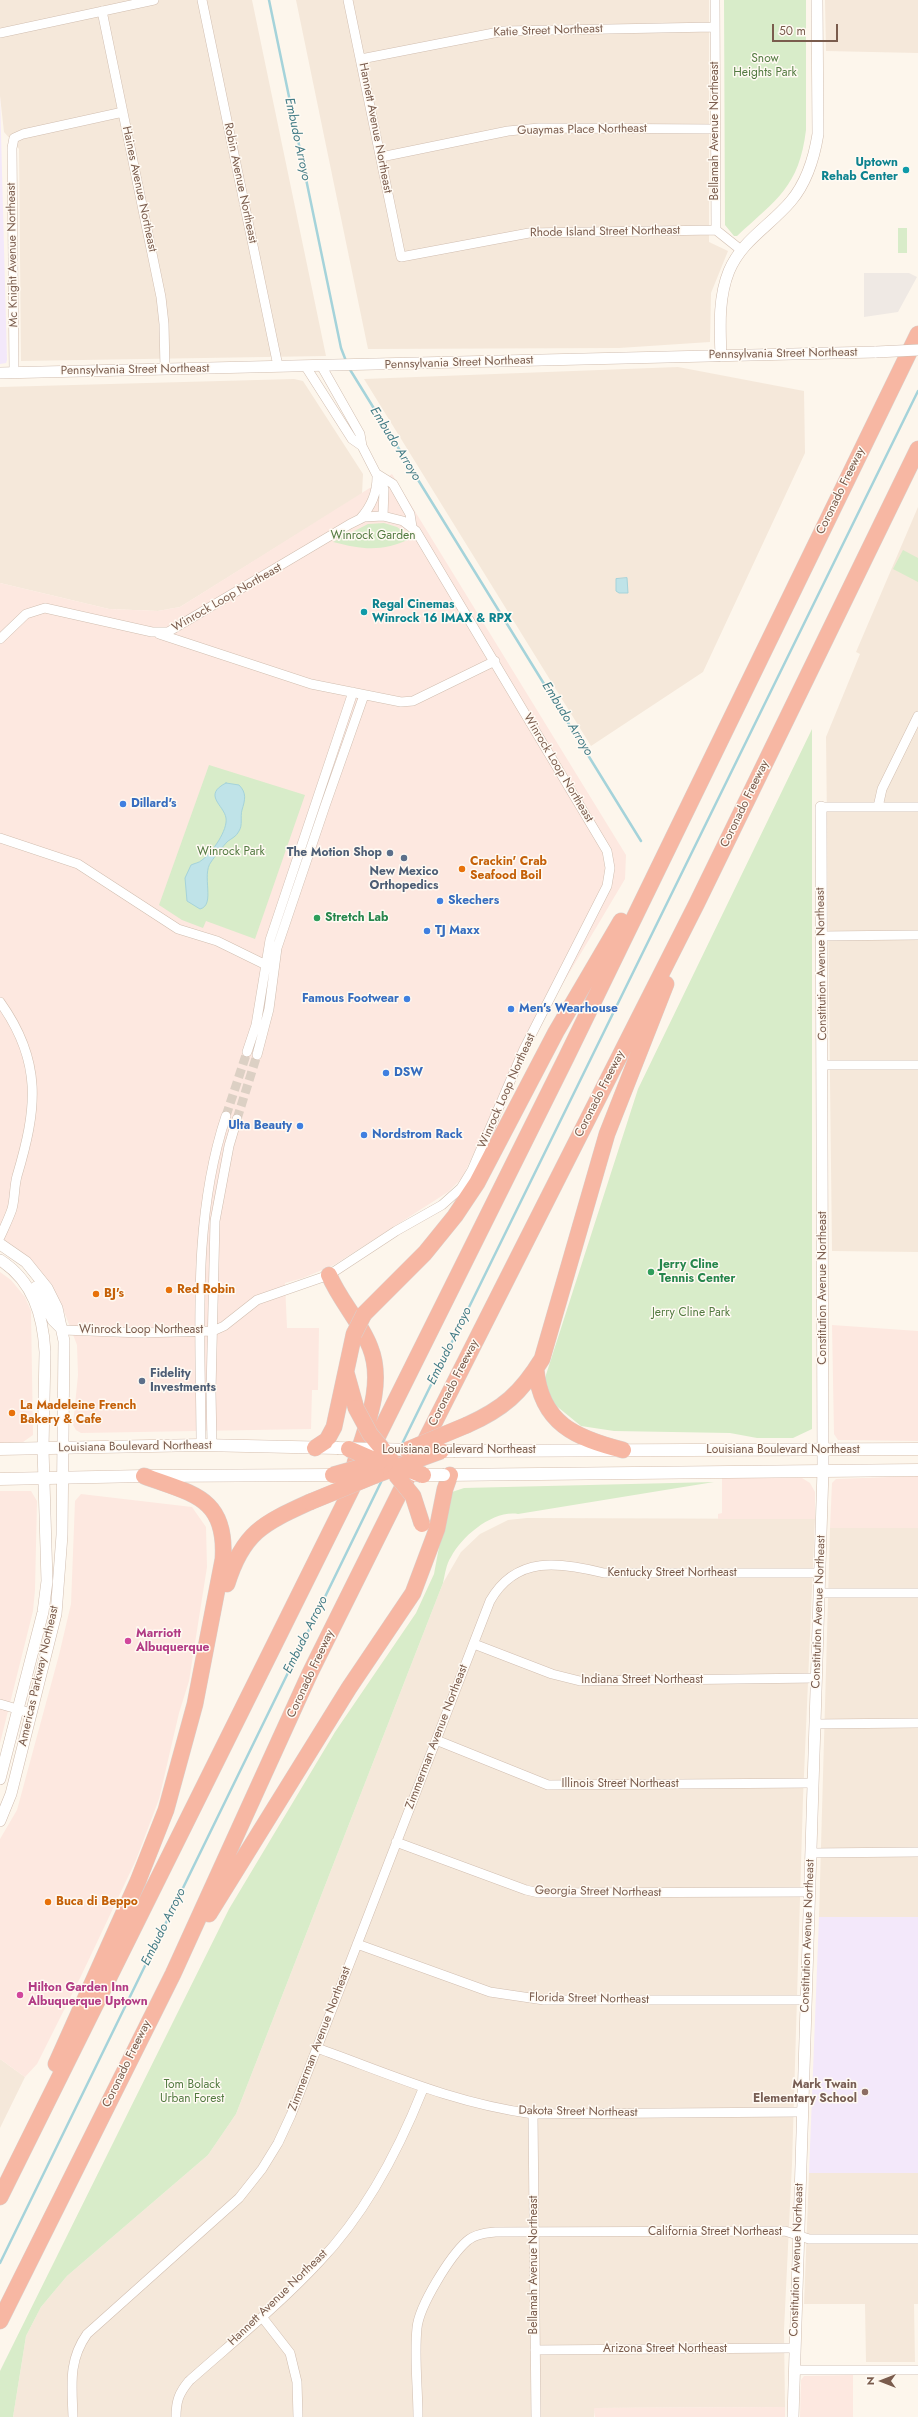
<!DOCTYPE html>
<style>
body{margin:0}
#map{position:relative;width:918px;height:2417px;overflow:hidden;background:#fdf6ec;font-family:Jost,sans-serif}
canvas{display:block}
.north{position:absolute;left:862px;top:2361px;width:40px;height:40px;-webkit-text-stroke:3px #fffaf3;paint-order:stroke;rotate:270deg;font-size:11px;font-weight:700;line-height:16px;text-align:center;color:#7a5c4d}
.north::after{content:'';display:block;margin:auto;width:14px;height:18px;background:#7a5c4d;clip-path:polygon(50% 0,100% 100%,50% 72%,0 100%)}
.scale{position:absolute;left:772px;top:24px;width:66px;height:18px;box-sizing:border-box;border:2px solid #7a5c4d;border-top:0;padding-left:5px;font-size:12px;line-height:14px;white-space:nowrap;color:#7a5c4d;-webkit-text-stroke:3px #fffaf3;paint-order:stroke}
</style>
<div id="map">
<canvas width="918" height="2417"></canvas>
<div class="north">N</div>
<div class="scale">50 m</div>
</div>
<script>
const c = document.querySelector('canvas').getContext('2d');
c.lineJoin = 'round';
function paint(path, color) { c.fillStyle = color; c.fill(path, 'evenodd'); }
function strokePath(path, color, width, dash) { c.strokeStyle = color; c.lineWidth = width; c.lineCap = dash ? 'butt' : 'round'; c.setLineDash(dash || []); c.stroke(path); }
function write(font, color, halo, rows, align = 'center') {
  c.font = font + ' Jost,sans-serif'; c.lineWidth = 3; c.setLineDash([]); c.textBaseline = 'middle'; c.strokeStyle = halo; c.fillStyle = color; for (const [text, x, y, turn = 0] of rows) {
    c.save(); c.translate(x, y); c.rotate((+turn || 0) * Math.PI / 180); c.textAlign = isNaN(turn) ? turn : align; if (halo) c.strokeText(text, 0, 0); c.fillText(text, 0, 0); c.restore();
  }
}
paint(new Path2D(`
 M0,0H252L326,356L21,361L19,149L4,132L0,96Z
 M296,0H709V242L728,251L711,293L710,342L619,348L368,349Z
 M825,0H918V53L826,51Z
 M678,367L804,391L805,453L703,672L591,746L364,379Z
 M294,379L303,381L363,474L362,494L180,607L158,611L109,609L0,583V387Z
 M918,507V1252L832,1251L826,737L860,654L856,652Z
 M527,1518L815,1519L803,1798L792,2164L784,2330L785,2407L595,2408L594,2417H13L26,2336L41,2307L67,2276L208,2155L236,2114L443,1583L461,1552L480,1534L508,1520Z
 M830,1528H918V1917H819Z
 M0,2059L25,2077L0,2128Z
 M809,2173H918V2304H914L915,2362H866L865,2304H804Z`), '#f5e8da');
paint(new Path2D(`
 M392,474L626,855L625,879L524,1049L462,1178L448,1192L334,1265L303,1278L285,1283L287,1328H319L318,1390H312L311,1429L81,1433L76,1430L73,1425L78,1375L77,1345L60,1301L38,1268L0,1241V583L109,609L158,611L180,607Z
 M0,1272L11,1280L25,1297L31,1311L33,1435L23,1442L0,1443Z
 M832,1325L918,1331V1441L838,1440L834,1434Z
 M918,1476V1528H830L832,1483L836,1479Z
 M722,1477L802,1478L810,1483L815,1492V1519H718V1514L722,1513Z
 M0,1491H31L37,1501L35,1590L33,1611L0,1743Z
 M81,1494L192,1507L206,1527L207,1567L189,1681L179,1713L159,1799L136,1860L81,1976L37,2064L25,2077L0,2059V1839L17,1810L59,1655L71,1604L75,1501Z
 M853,2375V2417H800L801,2380L804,2376Z
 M785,2407V2417H595L594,2408Z`), '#fde8e0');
paint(new Path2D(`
 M864,273H909L917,277L898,312L864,317Z`), '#efe9e4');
paint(new Path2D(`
 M0,96L7,360L6,363L0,364Z
 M819,1917H918V2173H809Z`), '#f3e8fa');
paint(new Path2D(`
 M724,0H806V130C799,187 777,199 737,236H734L725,225Z
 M898,228H907V253H898Z
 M384,523L397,527L412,538C382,552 364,550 333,542L368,524Z
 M903,550L918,558V582L893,569Z
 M812,729V1429L793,1438H757L730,1433L614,1431L581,1426L554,1404L544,1381L638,1089Z
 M209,765L305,795L255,939L206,921L203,928L182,920L159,905Z
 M714,1482L518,1514C493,1510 462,1536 451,1557C446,1564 445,1575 443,1583L236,2114L208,2155L67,2276L41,2307L26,2336L13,2417H0V2371L229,1909L335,1732L416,1613L434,1574L449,1493L464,1488Z`), '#d8ecc9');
const water = new Path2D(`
 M627,578L628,593H619L616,591V579Z
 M226,783L239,785C247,793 245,800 242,810C240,817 243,825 239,831C237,836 231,839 228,841C223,846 215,856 211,862C201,875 216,905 200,909L187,901L185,878L191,865C195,863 199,863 202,860C212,853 228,830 226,818C224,805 202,795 226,783Z`);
paint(water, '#bfe3e8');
strokePath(water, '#a5d3da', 1);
strokePath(new Path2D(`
 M269,0L341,348L346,361
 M349,368L641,841
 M401,1446L918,391
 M0,2263L383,1478`), '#a5d3da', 2.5);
strokePath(new Path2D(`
 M226,1116L247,1052
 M237,1119L257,1055`), '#dcd0c4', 9, [9, 4.5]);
const minor = new Path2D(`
 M202,0L278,366
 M348,0L401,257L529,233L716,230
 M715,0L716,230L741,250
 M102,11L161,297L164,324L165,369
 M0,33L154,0
 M361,59L504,31L714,27
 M381,157L508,131L539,128L715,129
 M306,367L352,439L362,446
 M14,372L12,148L14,138L23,134L123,112
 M377,474L393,484L410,514L412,527
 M360,519C371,507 377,493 377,477
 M159,634L311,684L401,702L413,701L495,661
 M0,639L26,614L45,608L152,632H168L350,524L364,517L383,516
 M821,807H918
 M878,807L882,789L918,716
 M0,838L78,864L178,929L217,941L266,965
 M821,936L918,935
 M0,1002C43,1062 37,1109 17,1176C14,1187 15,1198 12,1209C9,1218 4,1228 0,1237
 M247,1052L256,1025L270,940L353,692
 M257,1055L269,1009L277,948L325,806L364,695
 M823,1065H918
 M63,1330L141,1333L213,1331L224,1326L257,1300L329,1275L396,1231L442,1205L461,1188L472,1170L524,1049L607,886L610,868L607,851L416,531L403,521L383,516L384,489L362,446L360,434L322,367
 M201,1445C201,1335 191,1221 226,1116
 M212,1445L211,1391L215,1221L229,1146L237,1119
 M820,1593H918
 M474,1644L552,1674L580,1681L817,1678
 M0,1704L31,1713
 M815,1724L918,1723
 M436,1740L548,1785L813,1783
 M396,1842L526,1890L539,1893L809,1892
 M811,1853L918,1852
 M357,1944L490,1992L544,2000H806
 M317,2048C392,2075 453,2103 533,2114L802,2112
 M533,2114L536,2417
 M262,2317L290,2353L297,2382L298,2417
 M535,2350L794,2348
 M794,2370H918
 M73,2417C72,2385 68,2361 87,2334L239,2198L262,2169L278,2143L291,2115L490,1601C516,1555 560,1562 604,1573H820
 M176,2417C176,2401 179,2393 189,2381C233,2342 279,2305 319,2262C366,2213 398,2152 423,2089
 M418,2417C418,2388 414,2357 417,2328C419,2306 450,2256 467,2241C475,2234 486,2233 496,2232L785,2231L809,2239H918`);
const tertiary = new Path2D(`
 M721,356C720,328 718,298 729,271C742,240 770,226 791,201C807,182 814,159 818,134L817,0
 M0,373L876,352
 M0,1244L26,1262L47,1288L57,1308L64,1341L62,1535L56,1614L11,1794L0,1821
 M0,1260C33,1281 43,1315 45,1352L43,1449L47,1581L43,1612L0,1779
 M36,1287L53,1320L63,1330
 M793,2417L823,1470L821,807`);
const secondary = new Path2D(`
 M0,1449L201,1445L337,1448
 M455,1451L918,1449
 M444,1475L918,1470
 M0,1479L144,1476L333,1475`);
const motorway = new Path2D(`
 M329,1275C340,1301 360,1321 370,1347C385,1384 366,1426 355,1463
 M364,1314L425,1253L455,1216L477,1183L556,1032L621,921
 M536,1369C541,1424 576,1438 623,1450
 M346,1372L356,1408
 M467,1425C503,1409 521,1393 542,1359L607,1134L666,984
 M315,1448L327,1440L334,1427L354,1334
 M420,1451L697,903L918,449
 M370,1452L566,1058L918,334
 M376,1475L400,1466L392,1459
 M227,1584C243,1532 264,1523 310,1502
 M209,1914L349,1688L413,1593L437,1529L445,1489L450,1475
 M56,2064L138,1881L166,1810L195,1704L223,1559C227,1496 191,1494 144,1476
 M0,2197L358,1476
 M0,2321L173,1974L310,1673L409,1474`);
strokePath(minor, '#d1beb0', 10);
strokePath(tertiary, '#d1beb0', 12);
strokePath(secondary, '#d6c0b0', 13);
strokePath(motorway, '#dad1cd', 17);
strokePath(minor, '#fff', 9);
strokePath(tertiary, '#fff', 11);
strokePath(secondary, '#fff', 12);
strokePath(motorway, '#f7b7a3', 16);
const tertiaryBridge = new Path2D(`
 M876,352L918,350`);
const secondaryBridge = new Path2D(`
 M337,1448L414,1450
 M433,1451H455
 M415,1475H444`);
const motorwayBridge = new Path2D(`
 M354,1334L364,1314
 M356,1408L370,1434L390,1458
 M349,1449L379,1462
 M407,1450L467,1425
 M400,1466L441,1451
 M400,1466L423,1475
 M333,1475L379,1462
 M396,1475L413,1496L422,1524
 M310,1502L376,1475`);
strokePath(tertiaryBridge, '#d1beb0', 12, []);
strokePath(secondaryBridge, '#d6c0b0', 13, []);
strokePath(motorwayBridge, '#dad1cd', 17, []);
strokePath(tertiaryBridge, '#fff', 11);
strokePath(secondaryBridge, '#fff', 12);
strokePath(motorwayBridge, '#f7b7a3', 16);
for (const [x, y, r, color] of [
 [906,170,4,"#0f9aa8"],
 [364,612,4,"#0f9aa8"],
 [123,804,4,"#3f7fe0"],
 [390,853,4,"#5c6f8a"],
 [404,858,4,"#5c6f8a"],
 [462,869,4,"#e8710a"],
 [440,901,4,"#3f7fe0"],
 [317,918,4,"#2e9e5b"],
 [427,931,4,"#3f7fe0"],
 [407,999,4,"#3f7fe0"],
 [511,1009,4,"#3f7fe0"],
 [386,1073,4,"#3f7fe0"],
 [300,1126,4,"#3f7fe0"],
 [364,1135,4,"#3f7fe0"],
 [651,1272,4,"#2e9e5b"],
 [169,1290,4,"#e8710a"],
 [96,1294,4,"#e8710a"],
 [142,1381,4,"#5c6f8a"],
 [12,1413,4,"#e8710a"],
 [128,1641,4,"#d1479c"],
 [48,1902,4,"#e8710a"],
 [20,1995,4,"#d1479c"],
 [865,2092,4,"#8d6e63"]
]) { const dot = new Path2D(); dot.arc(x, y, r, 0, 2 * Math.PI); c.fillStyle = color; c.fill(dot); strokePath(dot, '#fffaf3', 1.5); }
write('12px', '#7a5c4d', '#fffaf3', [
 ["Katie Street Northeast",548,31,-2],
 ["Hannett Avenue Northeast",375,128,79],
 ["Guaymas Place Northeast",582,130,-1],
 ["Bellamah Avenue Northeast",715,131,-90],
 ["Robin Avenue Northeast",240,183,78],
 ["Haines Avenue Northeast",139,189,78],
 ["Rhode Island Street Northeast",605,232,-1],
 ["Mc Knight Avenue Northeast",13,255,-91],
 ["Pennsylvania Street Northeast",783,354,-1],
 ["Pennsylvania Street Northeast",459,363,-2],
 ["Pennsylvania Street Northeast",135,370,-1],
 ["Coronado Freeway",841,491,-64],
 ["Winrock Loop Northeast",227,598,-30],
 ["Winrock Loop Northeast",558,768,59],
 ["Coronado Freeway",745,804,-64],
 ["Constitution Avenue Northeast",822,964,-91],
 ["Winrock Loop Northeast",507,1091,-66],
 ["Coronado Freeway",600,1094,-63],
 ["Constitution Avenue Northeast",823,1288,-90],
 ["Winrock Loop Northeast",141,1330],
 ["Coronado Freeway",454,1383,-63],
 ["Louisiana Boulevard Northeast",135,1447,-1],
 ["Louisiana Boulevard Northeast",459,1450],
 ["Louisiana Boulevard Northeast",783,1450],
 ["Kentucky Street Northeast",672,1573],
 ["Constitution Avenue Northeast",819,1612,-88],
 ["Coronado Freeway",311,1674,-65],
 ["Americas Parkway Northeast",39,1676,-77],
 ["Indiana Street Northeast",642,1680],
 ["Zimmerman Avenue Northeast",437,1737,-69],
 ["Illinois Street Northeast",620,1784],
 ["Georgia Street Northeast",598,1892,1],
 ["Constitution Avenue Northeast",808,1936,-88],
 ["Florida Street Northeast",589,1999,1],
 ["Zimmerman Avenue Northeast",320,2039,-69],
 ["Coronado Freeway",127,2064,-64],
 ["Dakota Street Northeast",578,2112,1],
 ["California Street Northeast",715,2232],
 ["Constitution Avenue Northeast",797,2260,-88],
 ["Bellamah Avenue Northeast",534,2265,-90],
 ["Hannett Avenue Northeast",278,2298,-44],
 ["Arizona Street Northeast",665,2349]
]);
write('12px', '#537a41', '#fffaf3', [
 ["Snow",765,59],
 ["Heights Park",765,73],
 ["Winrock Garden",373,536],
 ["Winrock Park",231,852],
 ["Jerry Cline Park",691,1313],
 ["Tom Bolack",192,2085],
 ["Urban Forest",192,2099]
]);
write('bold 12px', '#0d838f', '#fffaf3', [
 ["Uptown",898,163],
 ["Rehab Center",898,177],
 ["Regal Cinemas",372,605,"left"],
 ["Winrock 16 IMAX & RPX",372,619,"left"]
], 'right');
write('bold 12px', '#366cbe', '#fffaf3', [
 ["Dillard's",131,804],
 ["Skechers",448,901],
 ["TJ Maxx",435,931],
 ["Famous Footwear",399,999,"right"],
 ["Men's Wearhouse",519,1009],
 ["DSW",394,1073],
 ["Ulta Beauty",292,1126,"right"],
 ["Nordstrom Rack",372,1135]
], 'left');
write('bold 12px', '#4e5e75', '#fffaf3', [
 ["The Motion Shop",382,853],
 ["New Mexico",404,872,"center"],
 ["Orthopedics",404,886,"center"],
 ["Fidelity",150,1374,"left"],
 ["Investments",150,1388,"left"]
], 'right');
write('bold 12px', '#c56008', '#fffaf3', [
 ["Crackin' Crab",470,862],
 ["Seafood Boil",470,876],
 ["Red Robin",177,1290],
 ["BJ's",104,1294],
 ["La Madeleine French",20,1406],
 ["Bakery & Cafe",20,1420],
 ["Buca di Beppo",56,1902]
], 'left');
write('bold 12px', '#27864d', '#fffaf3', [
 ["Stretch Lab",325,918],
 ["Jerry Cline",659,1265],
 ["Tennis Center",659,1279]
], 'left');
write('bold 12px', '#b23c85', '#fffaf3', [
 ["Marriott",136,1634],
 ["Albuquerque",136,1648],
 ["Hilton Garden Inn",28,1988],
 ["Albuquerque Uptown",28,2002]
], 'left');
write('bold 12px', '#785e54', '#fffaf3', [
 ["Mark Twain",857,2085],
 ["Elementary School",857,2099]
], 'right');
write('italic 13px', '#437c86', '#fffaf3', [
 ["Embudo Arroyo",297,139,78],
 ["Embudo Arroyo",395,444,58],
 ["Embudo Arroyo",567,719,58],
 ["Embudo Arroyo",450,1346,-64],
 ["Embudo Arroyo",306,1635,-64],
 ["Embudo Arroyo",164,1927,-64]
]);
</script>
